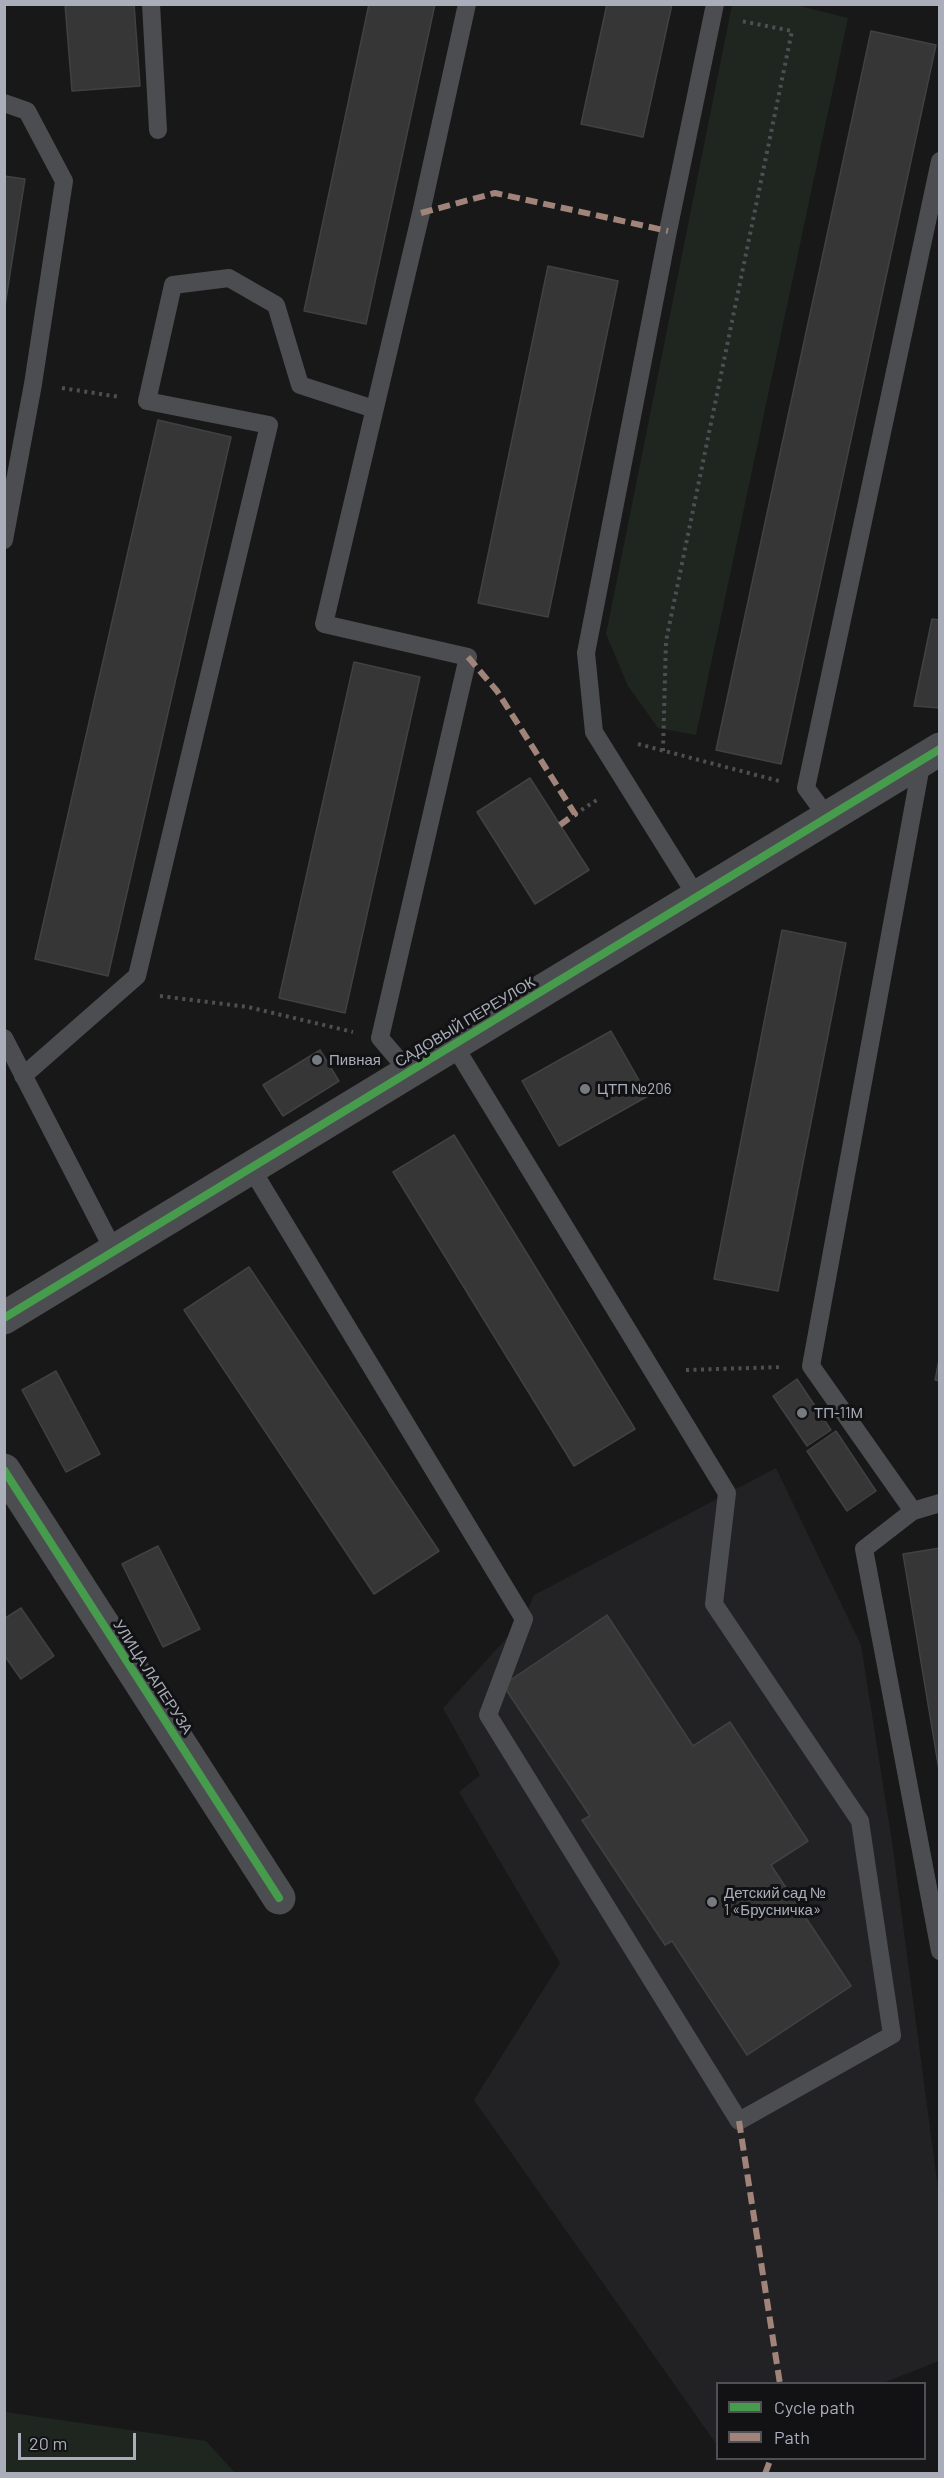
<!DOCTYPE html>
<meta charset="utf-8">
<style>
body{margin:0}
#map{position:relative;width:944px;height:2478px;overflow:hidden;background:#181818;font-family:Barlow,sans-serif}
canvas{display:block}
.frame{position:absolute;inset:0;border:6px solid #a9aeba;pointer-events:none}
.legend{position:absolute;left:716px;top:2382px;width:210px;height:78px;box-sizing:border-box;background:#121214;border:2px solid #4e5056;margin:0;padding:8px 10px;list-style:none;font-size:18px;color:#a9aeba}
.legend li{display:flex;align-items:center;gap:12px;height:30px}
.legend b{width:30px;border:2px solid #4e5056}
.scale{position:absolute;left:18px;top:2433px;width:118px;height:27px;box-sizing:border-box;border:3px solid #a9aeba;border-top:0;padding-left:8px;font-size:18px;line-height:21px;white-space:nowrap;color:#a9aeba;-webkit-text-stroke:4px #121214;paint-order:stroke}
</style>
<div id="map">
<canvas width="944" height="2478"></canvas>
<div class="frame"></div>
<ul class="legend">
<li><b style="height:8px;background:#469c4c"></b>Cycle path</li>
<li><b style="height:8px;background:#a18479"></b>Path</li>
</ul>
<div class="scale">20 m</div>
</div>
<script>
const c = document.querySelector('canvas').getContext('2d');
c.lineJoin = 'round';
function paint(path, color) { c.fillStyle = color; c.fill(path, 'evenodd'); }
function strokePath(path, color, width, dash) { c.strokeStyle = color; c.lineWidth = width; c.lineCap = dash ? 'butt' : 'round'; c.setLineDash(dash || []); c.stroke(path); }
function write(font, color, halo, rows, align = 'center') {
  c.font = font + ' Barlow,sans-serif'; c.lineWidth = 6; c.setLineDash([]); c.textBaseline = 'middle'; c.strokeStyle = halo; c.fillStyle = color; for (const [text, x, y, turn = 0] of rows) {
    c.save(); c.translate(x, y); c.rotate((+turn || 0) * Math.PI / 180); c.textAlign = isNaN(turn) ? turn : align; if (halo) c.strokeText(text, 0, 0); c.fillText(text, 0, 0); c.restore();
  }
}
paint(new Path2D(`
 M776,1468L861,1645L892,1842L939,2196V2361L883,2383L718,2384L717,2445L474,2100L560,1963L459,1792L480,1775L443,1708L524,1619L534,1595Z`), '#222224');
paint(new Path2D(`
 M732,5H796L848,18L696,735L658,728L628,686L606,634Z
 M5,2412L206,2441L235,2473H5Z`), '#1e261f');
const building = new Path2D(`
 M65,4H134L140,86L72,91Z
 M369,4H435L366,324L304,311Z
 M607,4H672L643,137L581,124Z
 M871,31L936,45L781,764L716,750Z
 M4,176L25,179L4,312Z
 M548,266L618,281L548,617L478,603Z
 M158,420L231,437L108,976L35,959Z
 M932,619L940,620V708L914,706Z
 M354,662L420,677L345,1013L279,998Z
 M530,778L589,870L535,904L477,812Z
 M782,930L846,943L778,1291L714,1279Z
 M611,1031L648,1096L559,1146L522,1081Z
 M320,1050L339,1081L283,1116L263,1085Z
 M454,1135L635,1429L574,1466L393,1172Z
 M249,1267L439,1551L374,1594L184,1310Z
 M940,1355V1381L935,1380Z
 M56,1371L100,1454L66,1472L22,1390Z
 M797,1379L831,1430L807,1446L773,1396Z
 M836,1431L876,1491L847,1511L807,1451Z
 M158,1546L200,1629L163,1647L122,1564Z
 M940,1548V1776L903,1554Z
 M21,1608L54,1656L21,1679L4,1655V1619Z
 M607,1615L693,1746L730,1722L808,1841L771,1865L851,1986L747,2055L672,1941L665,1945L582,1820L590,1816L503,1685Z`);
paint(building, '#363637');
strokePath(building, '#404144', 1.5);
strokePath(new Path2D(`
 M62,388L120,397
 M638,744L779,781
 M663,751L666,641L792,31L741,21
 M575,814L600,798
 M160,996L248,1007L353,1032
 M686,1370L783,1367`), '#4e4f53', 4, [3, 4.5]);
strokePath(new Path2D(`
 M151,4L158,130
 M4,103L27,111L64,181L33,384L4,540
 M922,760L811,1366L913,1511L940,1503
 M828,818L806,788L940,161
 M697,897L594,732L586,653L668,231L715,4
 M4,1038L114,1251
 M409,1072L380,1038L468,657L324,624L421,213L467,4
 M23,1076L137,976L269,425L147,401L173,285L229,278L276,305L300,385L374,409
 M251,1168L524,1619L488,1715L739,2121L892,2035L860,1821L714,1604L727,1493L454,1045
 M913,1511L864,1549L940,1951`), '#4c4d51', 18);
strokePath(new Path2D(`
 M4,1318L940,749
 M4,1470L279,1898`), '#4c4d51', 33);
strokePath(new Path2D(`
 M421,213L495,193L668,231
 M468,657L497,691L575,814L560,825
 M739,2121L780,2384
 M765,2474L771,2458`), '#a18479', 6, [12, 6]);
strokePath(new Path2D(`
 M4,1318L940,749
 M4,1470L279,1898`), '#469c4c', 8);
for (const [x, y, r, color] of [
 [317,1060,6,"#767a81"],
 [585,1089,6,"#767a81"],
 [802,1413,6,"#767a81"],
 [712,1902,6,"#767a81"]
]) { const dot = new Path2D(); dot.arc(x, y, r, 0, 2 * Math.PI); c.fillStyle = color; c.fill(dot); strokePath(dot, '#121214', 2); }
write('15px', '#a9aeba', '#121214', [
 ["САДОВЫЙ ПЕРЕУЛОК",465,1022,-31],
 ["УЛИЦА ЛАПЕРУЗА",153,1677,57]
]);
write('15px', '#a9aeba', '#121214', [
 ["Пивная",329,1060],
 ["ЦТП №206",597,1089],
 ["ТП-11М",814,1413],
 ["Детский сад №",724,1893],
 ["1 «Брусничка»",724,1910]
], 'left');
</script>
